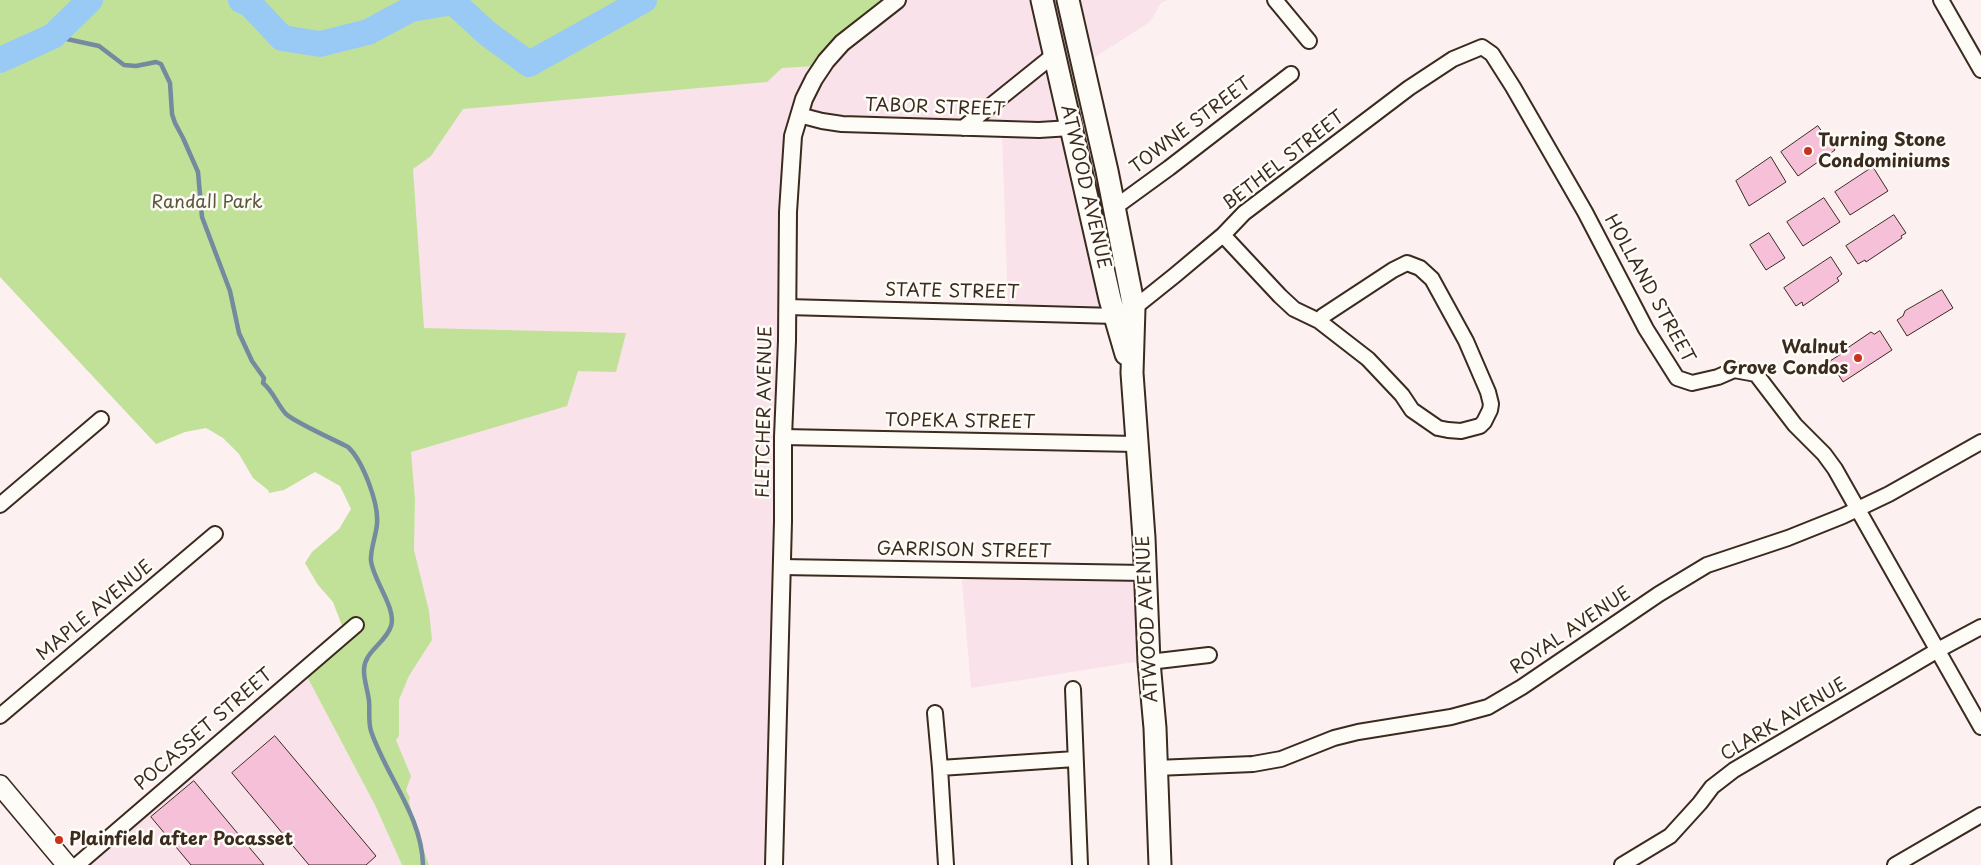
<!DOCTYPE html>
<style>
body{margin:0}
canvas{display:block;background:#fcf0f1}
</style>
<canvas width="1981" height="865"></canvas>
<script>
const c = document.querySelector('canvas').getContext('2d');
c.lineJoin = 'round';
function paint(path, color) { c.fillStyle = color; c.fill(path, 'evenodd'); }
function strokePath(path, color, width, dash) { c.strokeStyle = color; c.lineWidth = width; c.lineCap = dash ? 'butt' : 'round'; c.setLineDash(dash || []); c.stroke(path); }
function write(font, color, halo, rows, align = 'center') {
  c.font = font + ' "Playpen Sans",sans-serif'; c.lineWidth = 5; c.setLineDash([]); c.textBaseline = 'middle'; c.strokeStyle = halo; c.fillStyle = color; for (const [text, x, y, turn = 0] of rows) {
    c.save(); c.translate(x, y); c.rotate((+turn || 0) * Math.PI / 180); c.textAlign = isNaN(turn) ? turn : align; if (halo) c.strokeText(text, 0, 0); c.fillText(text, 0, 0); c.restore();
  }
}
paint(new Path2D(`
 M894,0H1168L1161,3L1150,22L1064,77L1112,312L1008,308L1002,135L797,118L773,865H429L418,836L409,801L410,798L406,790L410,776L396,740L399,736V700L409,676L432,640L414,550L415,499L410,445L415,332L374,185L431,156L460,111L478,98L672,74L818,66Z
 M961,571L1143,573L1147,660L971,688Z
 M303,669L375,805L402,865H75Z`), '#fae2ea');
paint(new Path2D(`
 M0,0H894L817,66L782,68L767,82L463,109L431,156L413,169L424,328L626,333L616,372L578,371L567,406L411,452L415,499L414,550L429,611L432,640L409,676L399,700V736L396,740L411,776L406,790L410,798L409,801L418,836L429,865H402L375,805L303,669L344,631L333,602L318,585L305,563L312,552L339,529L351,509L340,486L315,472L284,490L269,493L268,490L253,478L239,454L223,438L206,428L185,432L156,444L0,277Z`), '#c1e199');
strokePath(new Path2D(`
 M53,36L99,46L124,65L136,66L156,62L161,64L170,83L172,114L175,123L183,138L198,172L202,217L230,291L239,333L252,361L264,378L263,383C273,391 277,404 286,414C296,423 335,440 348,447C363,461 379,504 377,524C376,536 370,550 371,561C373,580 397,609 391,626C386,643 363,652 364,671C364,681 368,691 369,701C370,710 368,722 371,731C386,776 422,816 423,865`), '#738a9f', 4.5);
strokePath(new Path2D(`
 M241,0L250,4L282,38L320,44L368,32L411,9L453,2L488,34L529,64L644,0
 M0,60L53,36L90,0`), '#99caf5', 26);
const building = new Path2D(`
 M1818,126L1835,150L1798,176L1781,152Z
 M1771,157L1786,182L1749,206L1736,181Z
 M1873,167L1888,191L1850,215L1835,192Z
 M1824,198L1840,222L1803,246L1787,222Z
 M1894,215L1906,233L1901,236L1902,238L1866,262L1865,260L1858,264L1846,246Z
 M1769,233L1785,258L1766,270L1750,245Z
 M1831,257L1842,274L1837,278L1839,281L1803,306L1802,302L1796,306L1784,288Z
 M1942,290L1953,308L1907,336L1897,320L1903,316L1905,311Z
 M1880,331L1892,350L1843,382L1830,361L1841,354L1840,353L1871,332L1874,334Z
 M275,736L376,856L366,865H309L232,773Z
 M194,781L264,865H191L151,817Z`);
paint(building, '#f7c0d9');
strokePath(building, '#3b2a1e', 1);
const minor = new Path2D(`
 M1275,0L1309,41
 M1941,0L1981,70
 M799,115L822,121L842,124L1039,130L1071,128
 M963,128L1055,54
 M1114,208L1169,168L1291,74
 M1223,235L1280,296L1294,309L1319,321L1368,359L1402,395L1412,410L1438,428L1448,430L1461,431L1480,426L1484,422L1490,410L1491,404L1488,392L1466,341L1432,279L1420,268L1407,263L1393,270L1323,316L1319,321
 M787,307L1116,316L1134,308L1174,276L1223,235L1244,213L1409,88L1453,59L1482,47L1492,54L1513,87L1585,212L1646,329L1677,378L1692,383L1718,377L1734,370L1756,374L1795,425L1824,454L1835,469L1981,727
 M783,437L1136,444
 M0,505L101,419
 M781,567L1145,573
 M1149,662L1209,655
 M1073,689L1080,865
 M935,713L940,768L946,865
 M0,716L215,534
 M940,768L1075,759
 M1156,768L1253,764L1281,759L1334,738L1358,732L1451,717L1488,707L1522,687L1659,594L1707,565L1788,538L1843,516L1889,494L1981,442
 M77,865L356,625
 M1622,865L1670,836L1700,803L1712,787L1734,770L1938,650L1981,627
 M1895,865L1981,815`);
const tertiary = new Path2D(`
 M774,865L783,521V437L787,341L788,212L793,136L804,99L814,79L826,61L842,43L897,0`);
const secondary = new Path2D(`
 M0,785L67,865`);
const primary = new Path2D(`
 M1042,0L1110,299L1126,354
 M1068,0L1107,171L1134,308L1132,373L1144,538L1149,662L1155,728L1160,865`);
strokePath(minor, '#3b2a1e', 18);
strokePath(tertiary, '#3b2a1e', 20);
strokePath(secondary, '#3b2a1e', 22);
strokePath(primary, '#3b2a1e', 25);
strokePath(minor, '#fdfcf7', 14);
strokePath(tertiary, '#fdfcf7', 16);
strokePath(secondary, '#fdfcf7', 19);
strokePath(primary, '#fdfcf7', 21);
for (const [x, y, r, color] of [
 [1808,151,5,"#c8321e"],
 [1858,358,5,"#c8321e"],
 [59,840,5,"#c8321e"]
]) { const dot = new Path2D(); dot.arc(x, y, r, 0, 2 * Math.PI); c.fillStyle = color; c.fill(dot); strokePath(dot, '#fdfcf7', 2); }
write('18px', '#3b2a1e', '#fdfcf7', [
 ["TABOR STREET",935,108,2],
 ["TOWNE STREET",1191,126,-37],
 ["BETHEL STREET",1284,161,-38],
 ["ATWOOD AVENUE",1085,187,77],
 ["HOLLAND STREET",1649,289,61],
 ["STATE STREET",952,292,1],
 ["FLETCHER AVENUE",765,412,-89],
 ["TOPEKA STREET",960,422,1],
 ["GARRISON STREET",964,551,1],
 ["MAPLE AVENUE",95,611,-40],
 ["ATWOOD AVENUE",1148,619,-93],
 ["ROYAL AVENUE",1571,631,-34],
 ["CLARK AVENUE",1784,720,-31],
 ["POCASSET STREET",204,730,-41]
]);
write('bold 18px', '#3b2a1e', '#fdfcf7', [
 ["Turning Stone",1818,141],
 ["Condominiums",1818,162],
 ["Walnut",1848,348,"right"],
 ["Grove Condos",1848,369,"right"],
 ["Plainfield after Pocasset",69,840]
], 'left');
write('18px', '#5c583d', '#fdfcf7', [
 ["Randall Park",207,203]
]);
</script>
